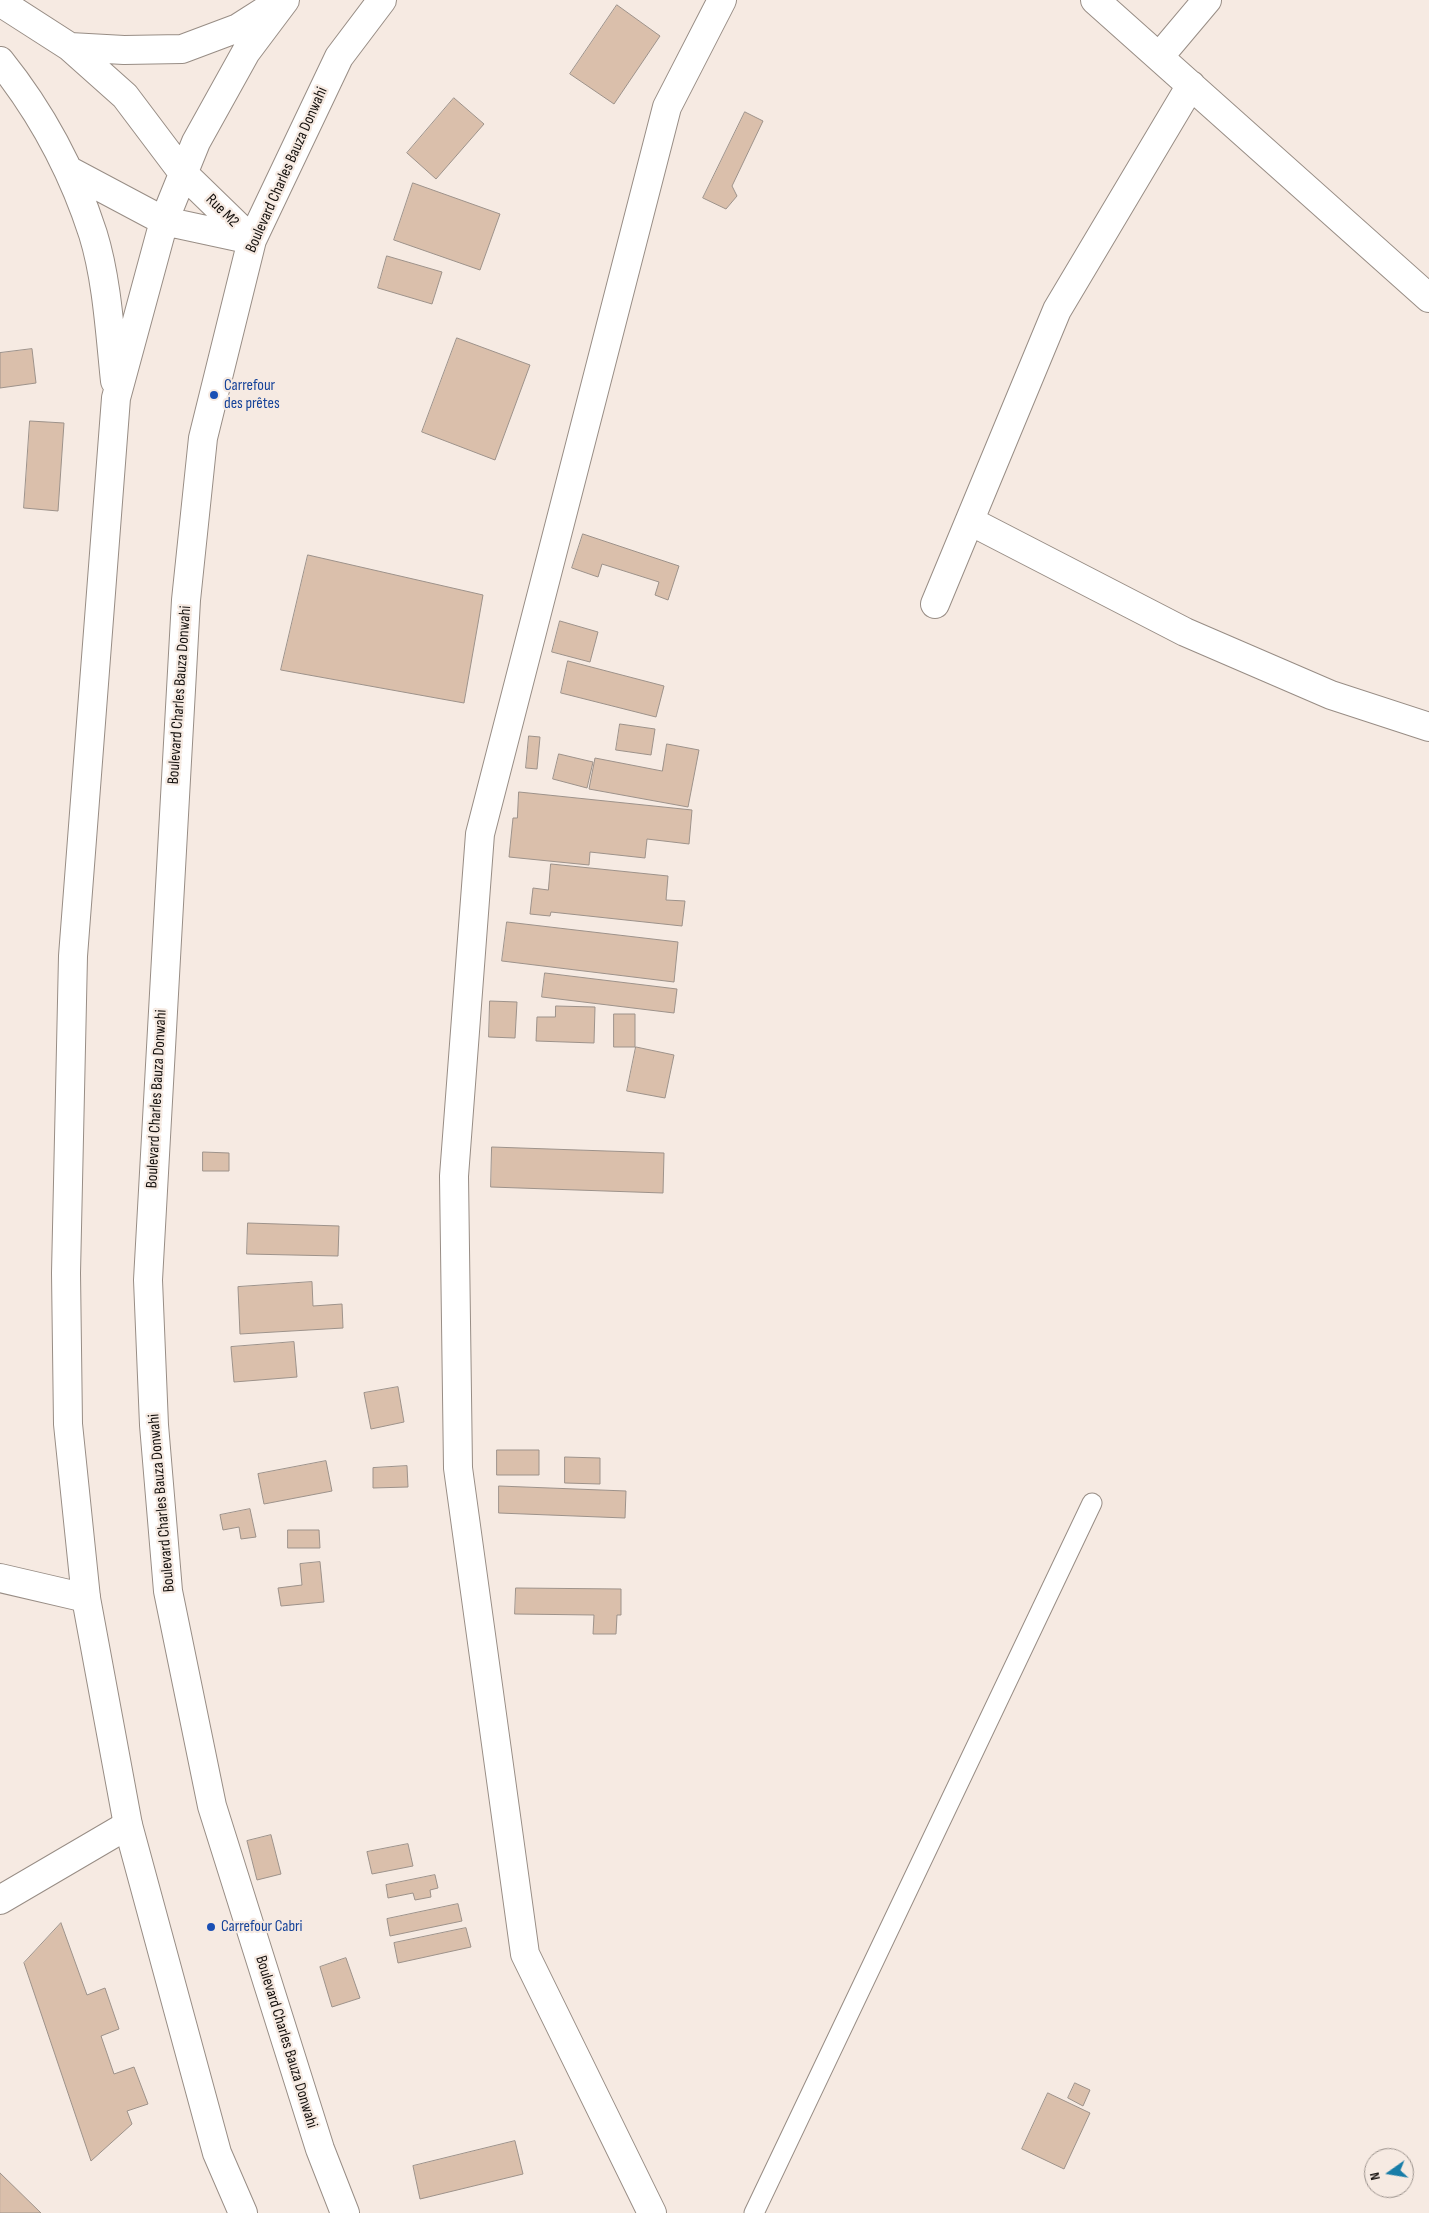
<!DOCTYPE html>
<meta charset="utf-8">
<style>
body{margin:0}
#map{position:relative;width:1429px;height:2213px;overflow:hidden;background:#f6eae2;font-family:"Sofia Sans Condensed",sans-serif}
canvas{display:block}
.north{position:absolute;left:1364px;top:2148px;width:50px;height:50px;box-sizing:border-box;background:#f6eae2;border:1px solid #9c938d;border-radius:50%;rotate:257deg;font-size:14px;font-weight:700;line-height:20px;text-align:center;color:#15110e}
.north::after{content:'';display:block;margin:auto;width:18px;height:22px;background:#187da8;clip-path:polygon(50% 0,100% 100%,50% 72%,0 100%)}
</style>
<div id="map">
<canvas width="1429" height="2213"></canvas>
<div class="north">N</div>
</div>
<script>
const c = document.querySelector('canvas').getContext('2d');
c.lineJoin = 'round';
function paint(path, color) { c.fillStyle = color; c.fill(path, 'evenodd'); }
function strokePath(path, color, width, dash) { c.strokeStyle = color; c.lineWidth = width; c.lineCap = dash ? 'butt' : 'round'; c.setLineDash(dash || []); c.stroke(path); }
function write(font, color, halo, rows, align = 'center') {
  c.font = font + ' "Sofia Sans Condensed",sans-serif'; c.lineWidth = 4.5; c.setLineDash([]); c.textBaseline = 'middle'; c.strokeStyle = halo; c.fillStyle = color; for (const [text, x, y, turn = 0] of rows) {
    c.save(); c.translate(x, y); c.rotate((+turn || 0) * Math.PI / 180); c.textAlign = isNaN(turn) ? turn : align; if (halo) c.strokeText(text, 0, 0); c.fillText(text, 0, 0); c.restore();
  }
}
const building = new Path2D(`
 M617,5L660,36L614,104L570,74Z
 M454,98L484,124L436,179L407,153Z
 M745,112L763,121L732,186L737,196L726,209L703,198Z
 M413,183L500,214L480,270L394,240Z
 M387,256L442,272L432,304L378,288Z
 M457,338L530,365L495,460L422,432Z
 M32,349L36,383L0,388V353Z
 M30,421L64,423L58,511L24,508Z
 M583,534L679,566L668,600L655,595L659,582L602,564L598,577L572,568Z
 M308,555L483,595L464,703L281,670Z
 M560,621L598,632L590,662L552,652Z
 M568,661L664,686L656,717L561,693Z
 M620,724L655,729L651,755L616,750Z
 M529,736L540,737L537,769L526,768Z
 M667,744L699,750L688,807L589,789L595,758L662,771Z
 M559,754L593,762L587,788L553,779Z
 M519,792L692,810L689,844L647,839L645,858L590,852L589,865L509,857L513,818H517Z
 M551,864L668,876L666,900L685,901L682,926L551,912L550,916L530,914L533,888L548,890Z
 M507,922L678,942L674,982L502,961Z
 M545,973L677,989L674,1013L542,997Z
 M490,1001L517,1002L515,1038L489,1037Z
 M556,1006L595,1007L594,1043L536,1041L537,1017H555Z
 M614,1014H635V1047H614Z
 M636,1047L674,1055L665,1098L627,1091Z
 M492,1147L664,1153L663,1193L491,1187Z
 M203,1152L229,1153V1171H203Z
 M248,1223L339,1226L338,1256L247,1254Z
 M312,1282L313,1306L342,1304L343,1328L240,1334L238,1287Z
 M294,1342L297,1377L234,1382L231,1347Z
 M398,1387L404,1422L371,1429L364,1393Z
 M497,1450H539V1475H497Z
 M565,1457L600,1458V1484L565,1483Z
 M326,1461L332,1491L264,1504L258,1474Z
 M407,1466L408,1487L373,1488V1468Z
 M499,1486L626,1491L625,1518L499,1513Z
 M250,1509L256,1537L241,1539L239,1527L223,1530L220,1515Z
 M288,1530H319L320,1548H288Z
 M320,1562L324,1602L281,1606L278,1588L302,1585L300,1564Z
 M516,1588L621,1589V1615H617L616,1634H593L594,1615L515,1614Z
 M271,1835L281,1874L257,1880L247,1841Z
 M408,1844L413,1866L372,1874L367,1852Z
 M435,1875L438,1888L430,1890L431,1897L415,1900L413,1893L388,1898L386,1885Z
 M458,1904L462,1921L390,1936L387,1919Z
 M61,1923L87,1995L105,1988L119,2029L101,2036L114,2074L134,2067L148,2104L127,2111L132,2124L91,2161L24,1963Z
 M466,1928L471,1947L398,1963L394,1943Z
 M346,1958L360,1998L332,2007L320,1967Z
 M1075,2083L1090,2090L1083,2106L1068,2098Z
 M1048,2093L1090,2113L1064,2169L1022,2149Z
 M515,2141L523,2174L420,2199L413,2166Z
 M0,2173L41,2213H0Z`);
paint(building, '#dabfab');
strokePath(building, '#9d928a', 1);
const lane = new Path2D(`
 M754,2213L1092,1503`);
const street = new Path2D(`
 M1095,0L1429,298
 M1159,57L1207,0
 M970,521L1185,632L1331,695L1429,727
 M935,604L1057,310L1191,85
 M0,1578L86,1598
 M0,1900L128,1825
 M652,2213L525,1954L458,1468L454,1176L480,834L667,107L722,0`);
const secondary = new Path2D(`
 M0,2L70,47L125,96L183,173L252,240
 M70,47L124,50L182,49L238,28L274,5
 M0,61C41,112 73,172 93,234C107,279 110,334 115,381
 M70,171L164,221L252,240
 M243,2213L217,2153L128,1825L86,1598L68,1424L66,1273L73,956L116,398L164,221L196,142L246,52L285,0
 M345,2213L320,2149L212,1806L168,1591L154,1425L148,1280L186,600L203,438L252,240L339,57L382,0`);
strokePath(lane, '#988d85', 21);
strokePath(street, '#988d85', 30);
strokePath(secondary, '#988d85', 30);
strokePath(lane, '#fff', 19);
strokePath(street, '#fff', 28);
strokePath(secondary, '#fff', 28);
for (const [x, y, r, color] of [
 [214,395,5,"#1a4fb4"],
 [211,1927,5,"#1a4fb4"]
]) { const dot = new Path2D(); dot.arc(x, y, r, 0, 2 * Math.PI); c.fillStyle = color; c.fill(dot); strokePath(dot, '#f6eae2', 2); }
write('16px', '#15110e', '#f6eae2', [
 ["Boulevard Charles Bauza Donwahi",287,170,-66],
 ["Rue M2",222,211,45],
 ["Boulevard Charles Bauza Donwahi",180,695,-86],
 ["Boulevard Charles Bauza Donwahi",157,1099,-87],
 ["Boulevard Charles Bauza Donwahi",162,1503,-95],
 ["Boulevard Charles Bauza Donwahi",286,2042,73]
]);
write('16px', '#164399', '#f6eae2', [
 ["Carrefour",224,386],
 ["des prêtes",224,404],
 ["Carrefour Cabri",221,1927]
], 'left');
</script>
